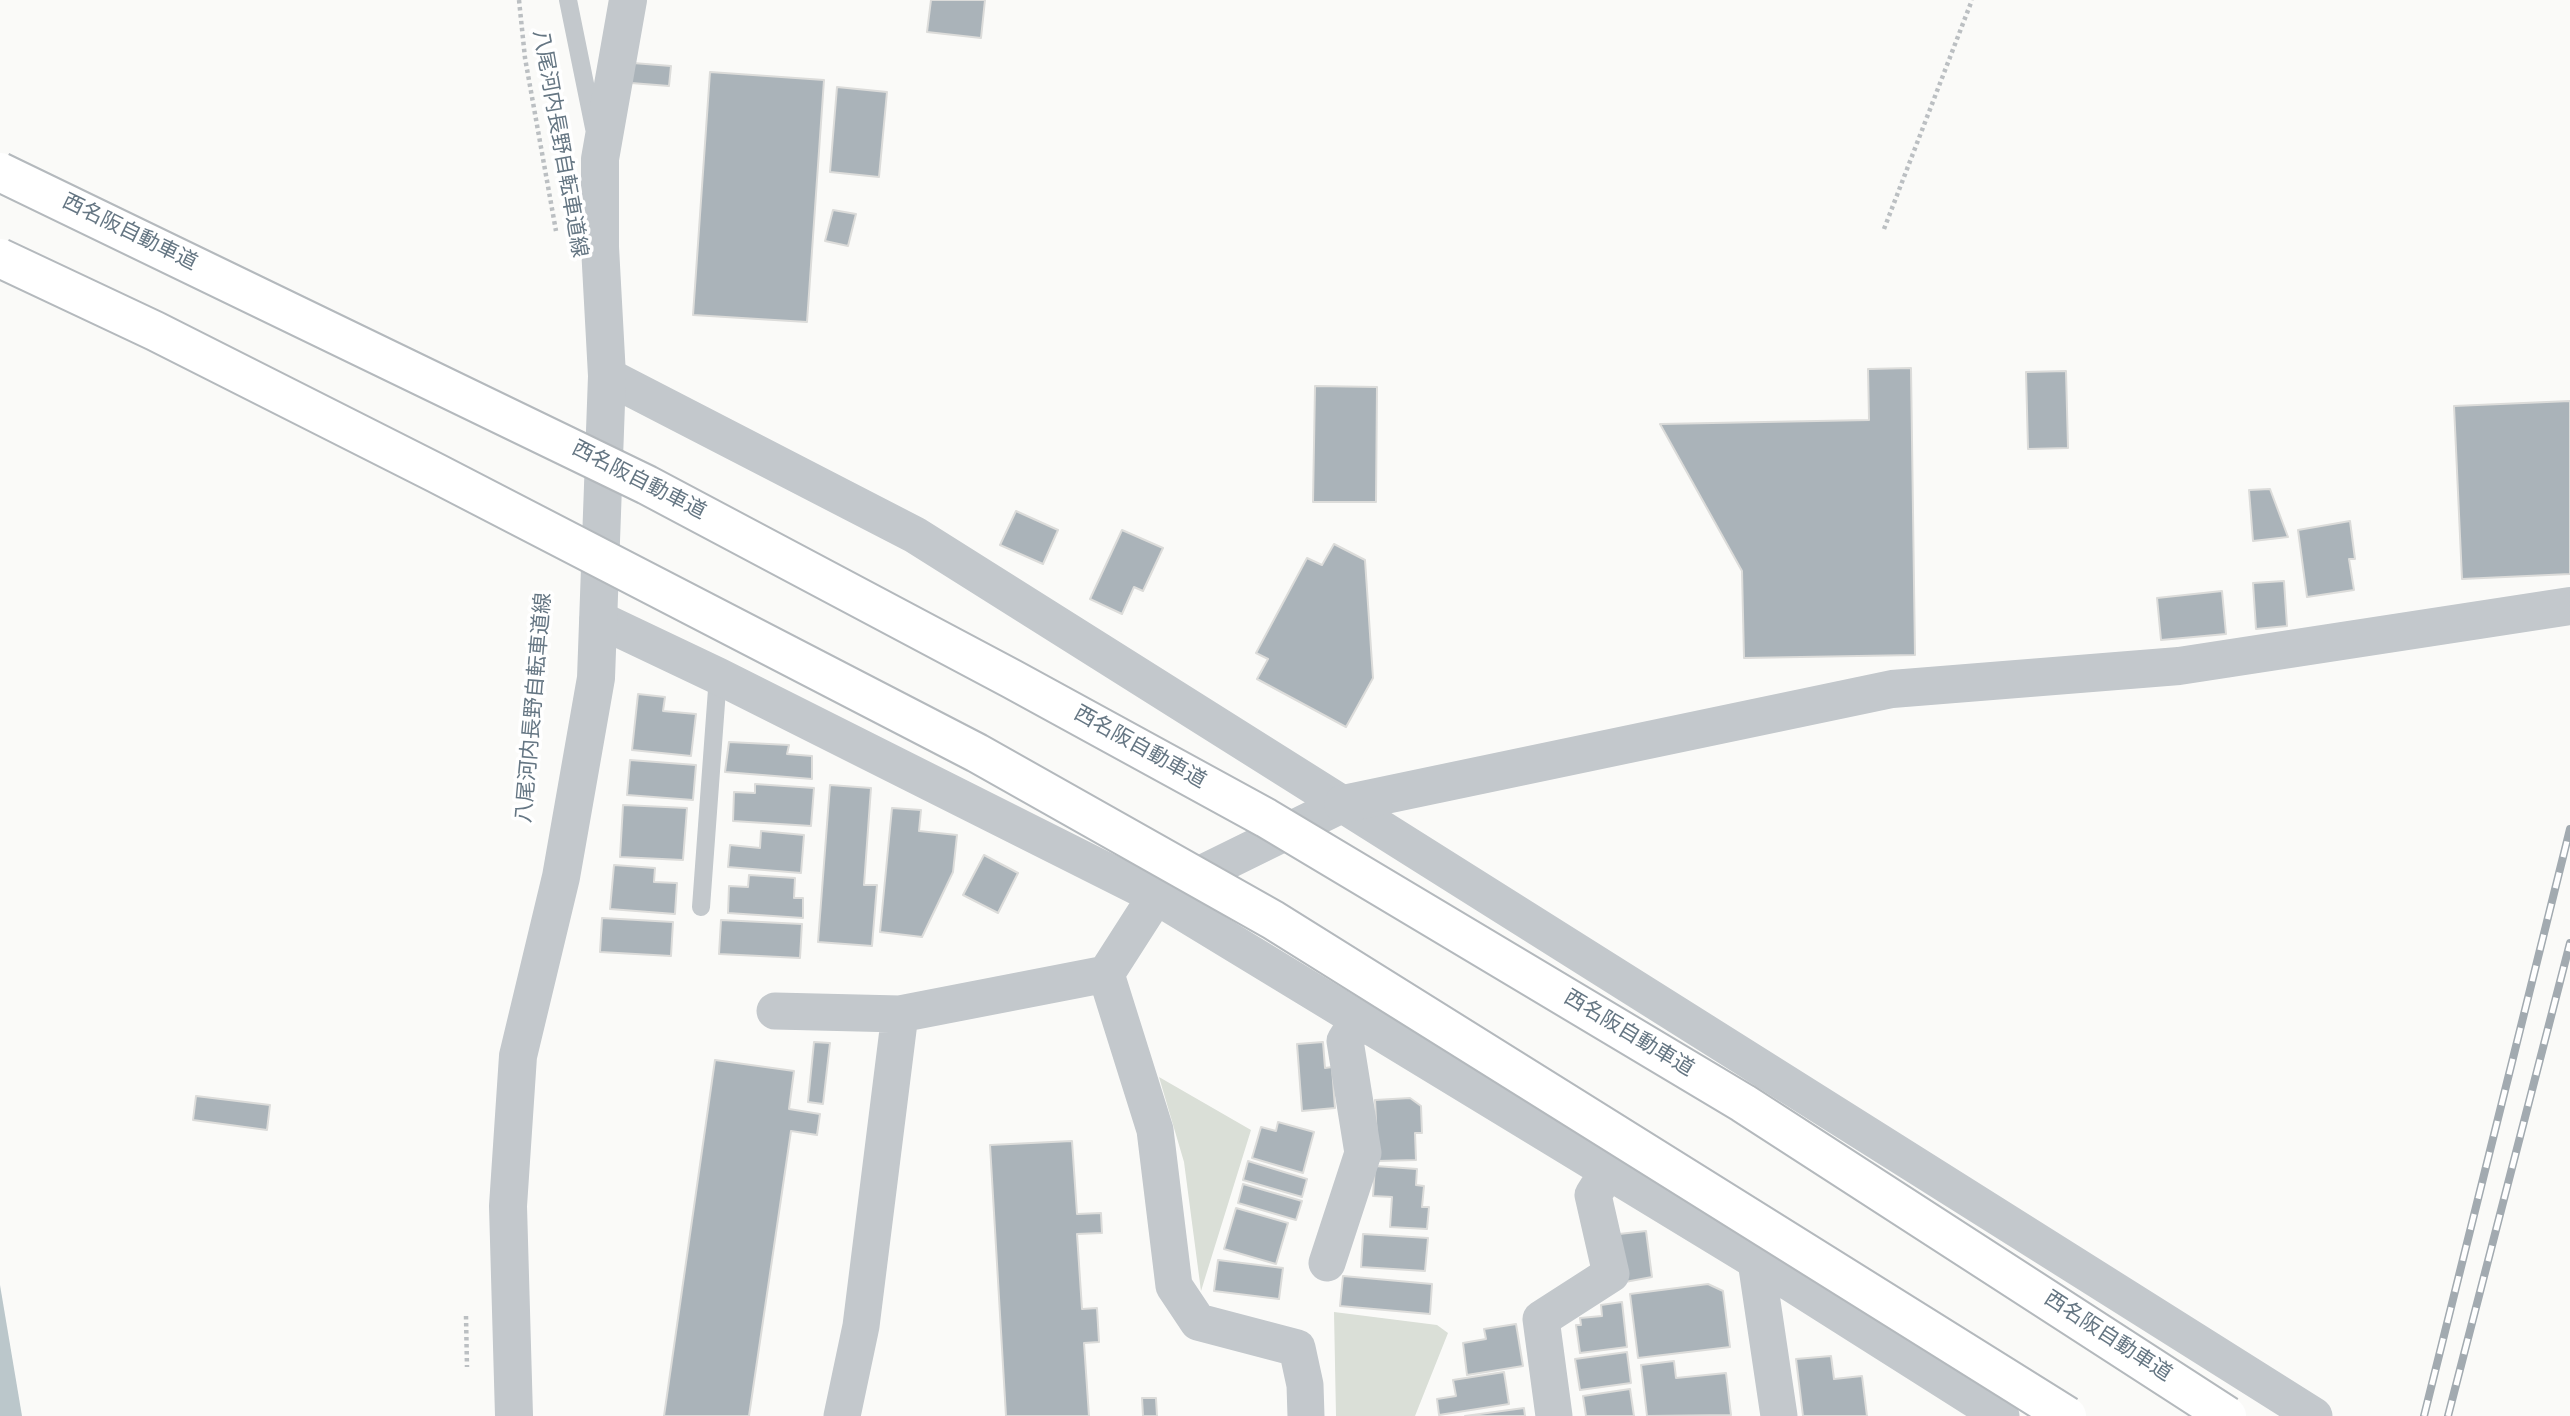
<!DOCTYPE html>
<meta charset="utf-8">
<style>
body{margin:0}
canvas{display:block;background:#fafaf8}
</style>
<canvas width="2570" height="1416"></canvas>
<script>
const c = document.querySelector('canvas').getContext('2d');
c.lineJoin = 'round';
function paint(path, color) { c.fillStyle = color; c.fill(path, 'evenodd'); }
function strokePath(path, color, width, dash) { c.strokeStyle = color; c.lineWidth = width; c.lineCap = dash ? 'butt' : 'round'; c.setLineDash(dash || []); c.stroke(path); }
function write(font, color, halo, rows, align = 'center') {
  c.font = font + ' Overpass,"Noto Sans JP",sans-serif'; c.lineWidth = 7; c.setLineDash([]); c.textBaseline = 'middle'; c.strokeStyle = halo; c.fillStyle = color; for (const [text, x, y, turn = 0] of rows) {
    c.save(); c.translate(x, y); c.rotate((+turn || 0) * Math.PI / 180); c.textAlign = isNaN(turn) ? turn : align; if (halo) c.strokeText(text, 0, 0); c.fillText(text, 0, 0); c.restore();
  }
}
paint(new Path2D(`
 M1159,1077L1251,1130L1201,1291L1184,1162Z
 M1334,1312L1437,1325L1448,1333L1415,1416H1336Z`), '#dadfd7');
paint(new Path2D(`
 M0,1285L22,1416H0Z`), '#bbc7cb');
const building = new Path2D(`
 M931,0H985L981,38L927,32Z
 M633,63L671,66L669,86L631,83Z
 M710,72L824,80L807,322L693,315Z
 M837,87L887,92L879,177L830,172Z
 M833,210L856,214L848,246L825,241Z
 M1911,368L1915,655L1744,658L1742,571L1660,424L1869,420L1868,369Z
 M2066,371L2068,448L2028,449L2026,372Z
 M1315,386L1377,387L1376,502H1313Z
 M2570,401V574L2462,579L2454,406Z
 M2270,489L2288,537L2253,541L2249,490Z
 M1016,511L1058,530L1043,564L1000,545Z
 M2350,521L2355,559H2349L2354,590L2307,597L2298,530Z
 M1122,530L1163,548L1143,591L1134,587L1122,614L1090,599Z
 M1334,544L1365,560L1373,678L1346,727L1257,679L1268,659L1256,653L1307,558L1322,565Z
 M2284,581L2287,626L2256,629L2253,583Z
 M2222,591L2226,634L2161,640L2157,598Z
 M638,694L665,697L663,711L696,714L691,756L632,750Z
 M729,742L789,745L787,754L812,756V779L725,772Z
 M630,760L696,765L693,800L627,795Z
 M755,784L814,788L811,826L733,821L734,792L755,793Z
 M830,785L871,788L864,885H877L872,946L818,942Z
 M623,805L687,808L683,860L620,857Z
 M892,808L921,810L919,831L957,835L953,872L922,937L880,932Z
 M761,831L804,835L801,873L728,867L730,845L760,848Z
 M984,855L1018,873L998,913L963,895Z
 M614,865L655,868L654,882L677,883L675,914L610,909Z
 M749,875L795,878L794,898H803V918L728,913L729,886L748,887Z
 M602,918L673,922L671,956L600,952Z
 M721,920L802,924L800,958L719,954Z
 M814,1042L830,1043L823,1104L808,1102Z
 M1323,1042L1325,1068L1332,1067L1335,1108L1302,1111L1297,1044Z
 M715,1060L794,1071L789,1109L820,1114L817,1135L791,1131L749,1416H664Z
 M196,1096L270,1105L267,1130L193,1120Z
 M1410,1098L1421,1106L1422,1133H1415L1416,1160L1378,1161L1375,1100Z
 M1278,1122L1314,1132L1303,1173L1252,1158L1261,1127L1276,1131Z
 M1072,1141L1077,1214L1101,1213L1102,1233L1077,1234L1082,1309L1097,1308L1099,1342L1084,1343L1089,1416H1006L990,1145Z
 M1248,1161L1307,1179L1302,1197L1243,1180Z
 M1375,1166L1417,1169L1416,1185L1424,1186L1422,1207H1429L1427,1229L1390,1227L1392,1197L1373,1196Z
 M1243,1184L1302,1201L1296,1220L1238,1203Z
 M1236,1208L1288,1223L1276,1264L1224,1249Z
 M1646,1231L1652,1277L1625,1282L1619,1234Z
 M1363,1234L1428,1238L1425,1271L1361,1267Z
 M1218,1260L1283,1268L1279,1299L1214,1291Z
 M1343,1276L1432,1284L1430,1314L1340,1306Z
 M1708,1284L1723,1291L1730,1347L1638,1358L1630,1294Z
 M1622,1302L1627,1347L1580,1353L1576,1325H1581L1580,1318L1602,1316L1601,1305Z
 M1516,1324L1523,1366L1467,1375L1463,1343L1486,1339L1484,1329Z
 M1627,1352L1631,1383L1580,1390L1575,1359Z
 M1831,1356L1834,1379L1862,1376L1867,1416H1803L1796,1359Z
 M1674,1361L1676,1378L1726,1373L1731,1415L1647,1416L1641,1365Z
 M1504,1372L1509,1404L1439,1415L1437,1399L1456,1396L1453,1380Z
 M1630,1389L1634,1416H1586L1583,1396Z
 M1142,1398H1156L1157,1416H1143Z
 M1524,1408L1525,1416H1465Z`);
paint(building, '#aab3b9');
strokePath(building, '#dcdcda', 2);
strokePath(new Path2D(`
 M519,0L525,58L556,231
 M1884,229L1972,0
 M466,1316L467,1367`), '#bbbfc2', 4.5, [3.5, 3.5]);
strokePath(new Path2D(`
 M568,0L594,128
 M701,907L718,676`), '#c3c8cc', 18);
strokePath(new Path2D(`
 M607,376L915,535L2314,1416
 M598,619L718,676L1156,896L1756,1261L2001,1416
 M775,1011L900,1014L1106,974
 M1756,1261L1779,1416
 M1327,1263L1363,1153L1345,1041L1359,1019
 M842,1416L861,1326L900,1014
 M1306,1416L1305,1385L1297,1348L1198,1322L1174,1286L1155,1130L1106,974L1156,896L1343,804
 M1554,1416L1541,1319L1611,1274L1593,1195L1608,1171`), '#c3c8cc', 37);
strokePath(new Path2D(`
 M1343,804L1892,689L2179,666L2570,606
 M514,1416L508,1206L518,1056L561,877L596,678L607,376L600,247V159L628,0`), '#c3c8cc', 38);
const rail = new Path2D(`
 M2424,1416L2570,829
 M2448,1416L2570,943`);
strokePath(rail, '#a2aab0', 8);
strokePath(rail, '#fff', 5, [16]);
const motorwayBridge = new Path2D(`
 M0,172L647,485L1012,679L1266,818L1743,1103L2227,1416
 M0,258L155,331L436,473L977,753L1273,920L2067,1416`);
strokePath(motorwayBridge, '#b4b9bd', 42, []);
strokePath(motorwayBridge, '#fff', 38);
write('21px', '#657683', '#fff', [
 ["八尾河内長野自転車道線",558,144,80],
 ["西名阪自動車道",129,234,26],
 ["西名阪自動車道",638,482,27],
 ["八尾河内長野自転車道線",536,708,-85],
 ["西名阪自動車道",1139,749,29],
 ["西名阪自動車道",1628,1035,31],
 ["西名阪自動車道",2107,1338,33]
]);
</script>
